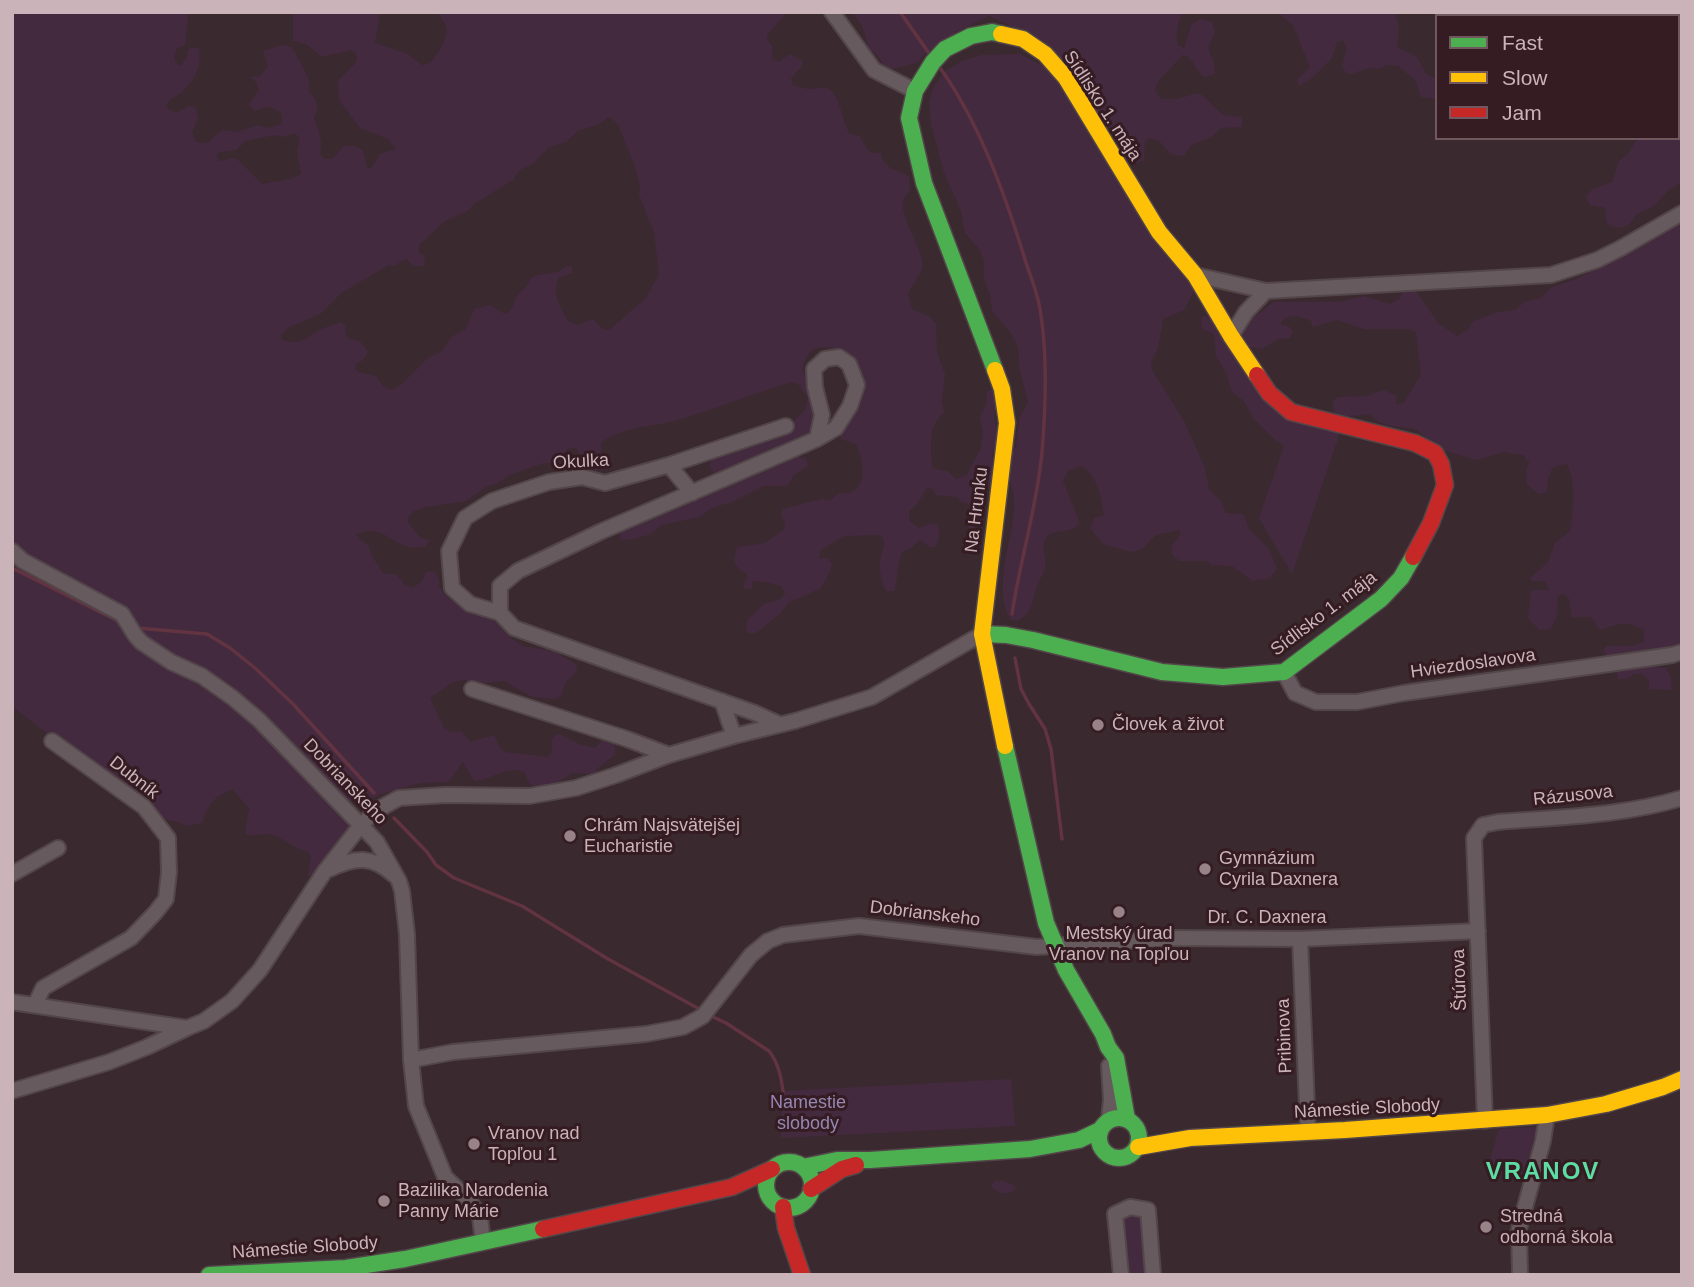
<!DOCTYPE html>
<meta charset="utf-8">
<style>
body{margin:0}
#map{position:relative;width:1694px;height:1287px;overflow:hidden;background:#3a292f;font-family:Arial,sans-serif}
canvas{display:block}
.frame{position:absolute;inset:0;border:14px solid #cab3b9;pointer-events:none}
.legend{position:absolute;left:1435px;top:14px;width:245px;height:126px;box-sizing:border-box;background:#351c23;border:2px solid #71585f;margin:0;padding:9px 12px;list-style:none;font-size:21px;color:#cab3b9}
.legend li{display:flex;align-items:center;gap:14px;height:35px}
.legend b{width:35px;border:2px solid #71585f}
</style>
<div id="map">
<canvas width="1694" height="1287"></canvas>
<div class="frame"></div>
<ul class="legend">
<li><b style="height:9px;background:#4caf50"></b>Fast</li>
<li><b style="height:9px;background:#ffc107"></b>Slow</li>
<li><b style="height:9px;background:#c62828"></b>Jam</li>
</ul>
</div>
<script>
const c = document.querySelector('canvas').getContext('2d');
c.lineJoin = 'round';
function paint(path, color) { c.fillStyle = color; c.fill(path, 'evenodd'); }
function strokePath(path, color, width, dash) { c.strokeStyle = color; c.lineWidth = width; c.lineCap = dash ? 'butt' : 'round'; c.setLineDash(dash || []); c.stroke(path); }
function write(font, color, halo, rows, align = 'center') {
  c.font = font + ' Arial,sans-serif'; c.lineWidth = 6; c.setLineDash([]); c.textBaseline = 'middle'; c.strokeStyle = halo; c.fillStyle = color; for (const [text, x, y, turn = 0] of rows) {
    c.save(); c.translate(x, y); c.rotate((+turn || 0) * Math.PI / 180); c.textAlign = isNaN(turn) ? turn : align; if (halo) c.strokeText(text, 0, 0); c.fillText(text, 0, 0); c.restore();
  }
}
paint(new Path2D(`
 M12,12H190L188,16L185,45L177,48L174,58L177,64L181,65L187,57L188,49L198,47C203,62 196,79 184,90C178,96 171,97 166,105L168,109L176,113L189,106L196,108L198,119L192,133L196,142L207,143L222,130L237,132L258,125L268,128L282,124L281,113C271,106 267,106 255,111L248,105L259,90L257,83L251,77L260,76L268,66L263,51L282,45L292,47L308,77L309,92L316,100L317,111L314,118C319,131 323,140 320,154L324,159H332L344,146H354L363,150L367,167L371,169L380,154L396,149L388,139L360,128L339,100L338,81L357,61L356,53L351,50L322,57L306,44L293,41V12H380L375,43L408,54L422,65L430,63C437,55 449,38 446,27C445,22 440,17 437,12H787L767,35V39L772,46V59L779,62L789,54L803,61L802,66L791,78L793,85C799,86 805,89 810,89C816,89 822,86 827,88C840,93 842,122 850,134L860,136L865,146L871,153H881L882,160L890,168L909,176L910,190C908,193 906,196 904,199C897,216 926,251 922,268C920,276 912,285 908,293L912,309L930,317L936,324L937,352L945,374L942,400L944,412C926,429 932,446 932,468L947,471L956,479L967,475L981,448L983,432L980,417L987,402V392L995,386L999,396L994,416L999,438C989,457 994,453 992,472C991,486 982,502 973,513L976,516L975,526L972,530L968,527L971,518L969,504L961,502L957,497L936,495L933,489L927,488L917,504L909,511V520L919,528L932,523L937,524C941,534 940,537 935,547H930L920,540L911,548L902,552C896,565 899,578 894,591H886C882,583 879,571 880,561C881,552 886,547 883,538L878,535L844,536L821,550L819,558H828L832,564L830,572L820,589L789,602L780,614L756,633H748L746,630L748,619L764,604L781,599L785,593L781,586L766,582L752,581V589L744,588L743,584L747,579V574C732,565 733,563 737,547L765,543L785,529V522L781,516L782,509L822,499L830,500L839,493H850C853,491 857,489 859,485C866,476 861,453 856,444L841,439L839,434L858,370C856,364 854,358 849,355C839,348 819,343 810,352C806,356 804,364 802,369L812,383L824,419L795,456L807,459L808,466L794,475L787,486H764L732,502L711,508L700,517L661,525L651,534L634,539L622,540L620,538L621,530L628,525L659,516L666,510L705,489L735,482L750,472L752,465L741,462L714,473L710,468L711,460L722,452L793,426V422L805,410L808,399L799,385L791,382C754,394 716,408 678,420C650,428 625,425 601,443V467L599,470H588L576,448L567,449L558,463H544L510,475L496,484L487,486L466,501L426,507L414,511L408,517V523L421,538L429,540L426,547C421,547 414,548 409,547C387,541 382,524 356,534L359,539L368,545L372,556L384,574H396L405,585L413,588L422,581L426,572L434,571L439,579V587L449,599L491,618L511,638L523,646L554,651L577,665L576,672L565,683L562,695L554,699L530,696L504,681L483,683L465,680L453,682L430,698L444,728L451,732L462,731L470,742L494,735L500,748L505,752L548,757L552,752V738L556,735L559,734L579,744L595,748L602,740L611,737L615,745V755L599,767L594,774L572,773L556,784L536,787L530,784L524,772C503,765 494,780 474,781L463,762L448,782L420,783L379,795L365,803L347,801L344,807L350,816L351,825L345,843L325,869L308,876L311,857L309,853C295,848 285,840 273,835C263,832 254,838 245,834L249,808L232,789C212,798 210,803 202,823L187,826L178,822L156,818L12,706ZM609,117L618,124L635,167L640,186L639,195L654,232L659,274L646,298L609,330L603,329L593,319L578,325L568,321C560,305 552,296 558,278L572,273V267L567,266L558,272L538,275L530,279C528,288 520,290 516,298C513,304 514,306 508,313H503L490,305L474,309L466,329L451,337L442,351L428,358L402,384L391,390L382,385L376,376L358,372L355,369L356,364L363,360L368,352L360,341L349,339L345,333V325L341,322C336,324 330,326 324,328C308,335 301,348 281,339V334L288,328L320,314L341,293L389,265L394,266L406,259L414,266H424L425,256L419,253V245L445,221L468,211L474,204L513,180L520,170L534,163L549,147L566,142L579,130L597,125ZM295,133L300,139L297,150L301,174L290,179L262,184L238,160L233,158L220,161L216,155L219,152L236,150L245,141L275,135L284,137Z
 M848,12H1183C1177,23 1175,33 1178,45L1184,48L1192,24L1200,19L1212,22L1215,32L1208,48L1214,63L1215,74L1206,77L1202,76L1189,57L1183,55L1159,80L1155,90L1161,99H1177L1197,93L1202,95L1223,115L1242,117V127L1221,128L1211,137L1192,145L1184,155L1177,156L1171,154L1159,141L1148,138L1145,141L1144,160L1136,163L1128,156L1106,120L1095,117L1171,257L1180,273L1195,282V289L1184,310L1163,319L1158,348L1151,362L1152,370L1184,421L1205,468L1209,490L1220,500L1226,513L1243,514L1250,530L1269,549L1277,569L1270,578L1253,581L1232,566L1212,565L1208,561H1179L1172,554L1171,547L1181,534L1179,530L1156,535L1142,549L1132,552L1103,544L1090,528L1094,518L1104,515C1102,499 1097,473 1080,466L1068,471L1063,481L1078,518L1079,525C1070,534 1050,528 1045,540C1041,548 1047,559 1045,568C1044,573 1040,578 1038,583C1033,597 1033,614 1017,621L1010,619C993,586 1011,546 1014,511C1016,498 1010,482 1007,468L1008,462L1016,446L1019,419L1028,402L1020,371L1018,347L1010,332L992,311L990,295L984,279V260L979,249L965,233L961,211L944,173L931,124L929,101L934,86L944,72L962,61L982,55L1020,54L1050,70L1068,66L1040,39L989,16L956,32L947,42L928,51L917,63L887,70L877,55L869,49L862,25L853,13Z
 M1277,12H1395L1399,27L1397,47L1417,57L1426,74L1437,79V99L1421,97L1416,81L1398,66L1387,65L1378,69L1369,68L1351,74L1346,73L1342,66L1347,48L1343,40L1337,42L1332,58L1311,79L1299,86L1297,80L1310,67L1293,25Z
 M1502,12H1613L1612,16H1505Z
 M1622,12H1682V182L1669,190L1654,206L1637,214L1629,225L1619,228L1611,226L1607,223L1605,208L1590,205L1586,197L1592,189L1612,182L1619,161L1628,154L1635,142L1640,138H1678V16H1622Z
 M1682,224V254L1680,256L1682,258V644H1676L1666,651L1653,655L1649,666L1666,668L1671,677L1672,688L1670,690L1649,689V681L1642,674H1635L1627,679H1618L1614,663L1603,651L1606,646H1632L1644,642V630C1627,620 1617,624 1600,630L1591,617H1572L1569,599L1563,593L1557,598C1558,610 1558,619 1550,629L1539,630L1528,618L1531,590H1549L1545,581H1532L1530,578L1548,562L1555,543L1570,531C1573,509 1577,485 1567,464L1553,467L1548,478L1547,492L1539,494L1527,485L1526,471L1529,462L1523,455L1504,452L1476,460L1439,449L1416,429L1391,426L1378,422L1370,414L1342,417L1334,413L1333,402L1338,397L1366,396L1384,390L1396,396V404L1404,403L1421,374L1416,332L1410,329H1364L1337,320L1313,327L1311,321C1300,316 1290,313 1281,322L1282,326H1288L1293,330L1290,338L1279,339L1262,349L1244,346L1268,402L1344,421L1292,574L1259,518L1284,446L1274,439L1253,418L1244,401L1232,392L1226,373L1216,356L1214,334L1202,329L1201,317L1210,315L1218,335H1231L1239,322L1258,314L1273,302H1339L1364,296L1390,304L1399,299L1403,292L1411,290L1416,291L1438,323L1457,336L1467,330L1474,321L1498,312L1515,310L1524,302L1540,298L1552,287L1577,279L1620,254L1645,244L1672,225Z
 M1011,1079L1015,1126L781,1138L782,1091Z
 M1537,1127L1524,1177L1486,1172L1499,1129Z
 M995,1181H1004L1015,1186L1016,1189C1009,1196 997,1194 991,1186L993,1183Z
 M1125,1213L1139,1215L1141,1219L1147,1275H1126L1121,1219Z`), '#442a3f');
strokePath(new Path2D(`
 M900,12L931,56
 M938,65C978,120 1003,189 1023,253C1028,271 1037,290 1040,309C1048,356 1046,405 1042,452C1037,507 1020,560 1012,614
 M12,568L120,622
 M137,628L207,634L230,648L255,668L293,704L374,793
 M1015,658L1021,689L1029,704L1045,729L1051,749L1062,839
 M394,818L427,852L436,865L454,878L522,906L608,959L703,1011
 M709,1015L726,1023L769,1051C780,1065 782,1082 784,1099`), '#623340', 3.5);
const street = new Path2D(`
 M832,12L874,70L915,91
 M1195,275L1266,291L1551,275L1597,260L1621,248L1682,213
 M1231,336L1246,312L1266,291
 M669,465L692,493
 M12,551L23,561L122,614L135,635L141,642L171,662L202,676L233,698L259,720L377,842L399,881L402,891L407,934L411,1060L416,1106L445,1177L469,1200L480,1217L483,1242
 M500,613V586L518,571L602,531L817,439L836,428L850,406L857,385L849,364L839,357L825,359L814,369L815,387L822,415L817,439
 M1284,672L1295,693L1316,702H1357L1404,693L1672,655L1682,652
 M472,689L627,739L669,755
 M722,701L734,736
 M779,724L755,713L514,628L500,613L470,604L452,588L449,551L465,518L492,501L549,482L582,477L605,483L669,465L786,426
 M330,869C355,857 372,855 394,875
 M12,874L58,848
 M1300,939L1308,1131
 M12,1002L187,1028L204,1021L232,1001L260,970L325,871L361,825L377,810L399,798L446,795L530,796L576,788L616,775L669,755L734,736L795,721L872,697L982,634
 M35,1005L43,988L131,938L155,913L166,899L169,872L168,838L144,807L52,741
 M411,1060L453,1052L646,1034L683,1027L703,1016L751,955L768,941L783,935L859,926L1037,947L1173,938L1300,939L1478,931
 M12,1091L109,1062L147,1047L187,1028
 M1109,1120L1111,1099L1109,1066
 M1485,1121L1474,838L1483,825L1498,822C1559,817 1623,816 1682,798
 M1121,1275L1115,1214L1130,1207L1148,1210L1153,1275
 M1520,1275L1519,1229L1543,1141L1547,1115`);
const fast = new Path2D(`
 M995,370L924,183L909,118L915,91L933,62L945,49L971,36L992,32L1001,34
 M982,634L1006,635L1033,640L1162,672L1223,677L1284,672L1381,599L1401,578L1413,557
 M1005,746L1046,923L1066,970L1103,1034L1108,1047L1116,1058L1127,1119
 M1099 1138a20 20 0 1 1 40 0a20 20 0 1 1-40 0Z
 M766 1185a23 23 0 1 1 46 0a23 23 0 1 1-46 0Z
 M803,1167L837,1160H870L1030,1149L1079,1140L1100,1130
 M209,1275L346,1268L405,1259L543,1229`);
const slow = new Path2D(`
 M1001,34L1023,39L1045,54L1066,78L1159,232L1195,275L1231,336L1257,375
 M995,370L1002,389L1007,423L982,634L1005,746
 M1138,1147L1190,1138L1345,1130L1547,1115L1606,1104L1663,1087L1682,1079`);
const jam = new Path2D(`
 M1257,375L1269,393L1291,412L1415,443L1435,453L1441,464L1445,485L1431,523L1413,557
 M811,1189L842,1169L856,1165
 M783,1207L786,1228L802,1275
 M543,1229L732,1187L772,1169`);
strokePath(street, '#524649', 18);
strokePath(fast, '#524649', 19);
strokePath(slow, '#524649', 19);
strokePath(jam, '#524649', 19);
strokePath(street, '#675a5e', 14);
strokePath(fast, '#4caf50', 16);
strokePath(slow, '#ffc107', 16);
strokePath(jam, '#c62828', 16);
for (const [x, y, r, color] of [
 [1098,725,7,"#988389"],
 [570,836,7,"#988389"],
 [1205,869,7,"#988389"],
 [1119,912,7,"#988389"],
 [474,1144,7,"#988389"],
 [384,1201,7,"#988389"],
 [1486,1227,7,"#988389"]
]) { const dot = new Path2D(); dot.arc(x, y, r, 0, 2 * Math.PI); c.fillStyle = color; c.fill(dot); strokePath(dot, '#351c23', 2.5); }
write('18px', '#cab3b9', '#351c23', [
 ["Sídlisko 1. mája",1102,106,57],
 ["Okulka",581,462,-3],
 ["Na Hrunku",977,510,-83],
 ["Sídlisko 1. mája",1324,614,-37],
 ["Hviezdoslavova",1473,664,-8],
 ["Dubník",134,778,38],
 ["Dobrianskeho",345,782,46],
 ["Rázusova",1573,796,-6],
 ["Dobrianskeho",925,914,7],
 ["Dr. C. Daxnera",1267,918],
 ["Štúrova",1460,980,-92],
 ["Pribinova",1285,1036,-92],
 ["Námestie Slobody",1367,1109,-3],
 ["Námestie Slobody",305,1248,-4]
]);
write('18px', '#cab3b9', '#351c23', [
 ["Človek a život",1112,725],
 ["Chrám Najsvätejšej",584,826],
 ["Eucharistie",584,847],
 ["Gymnázium",1219,859],
 ["Cyrila Daxnera",1219,880],
 ["Mestský úrad",1119,934,"center"],
 ["Vranov na Topľou",1119,955,"center"],
 ["Vranov nad",488,1134],
 ["Topľou 1",488,1155],
 ["Bazilika Narodenia",398,1191],
 ["Panny Márie",398,1212],
 ["Stredná",1500,1217],
 ["odborná škola",1500,1238]
], 'left');
write('18px', '#9587b1', '#351c23', [
 ["Namestie",808,1103],
 ["slobody",808,1124]
]);
c.letterSpacing = '2px';
write('bold 24px', '#5ddca3', '#351c23', [
 ["VRANOV",1543,1172]
]);
c.letterSpacing = '0px';
</script>
